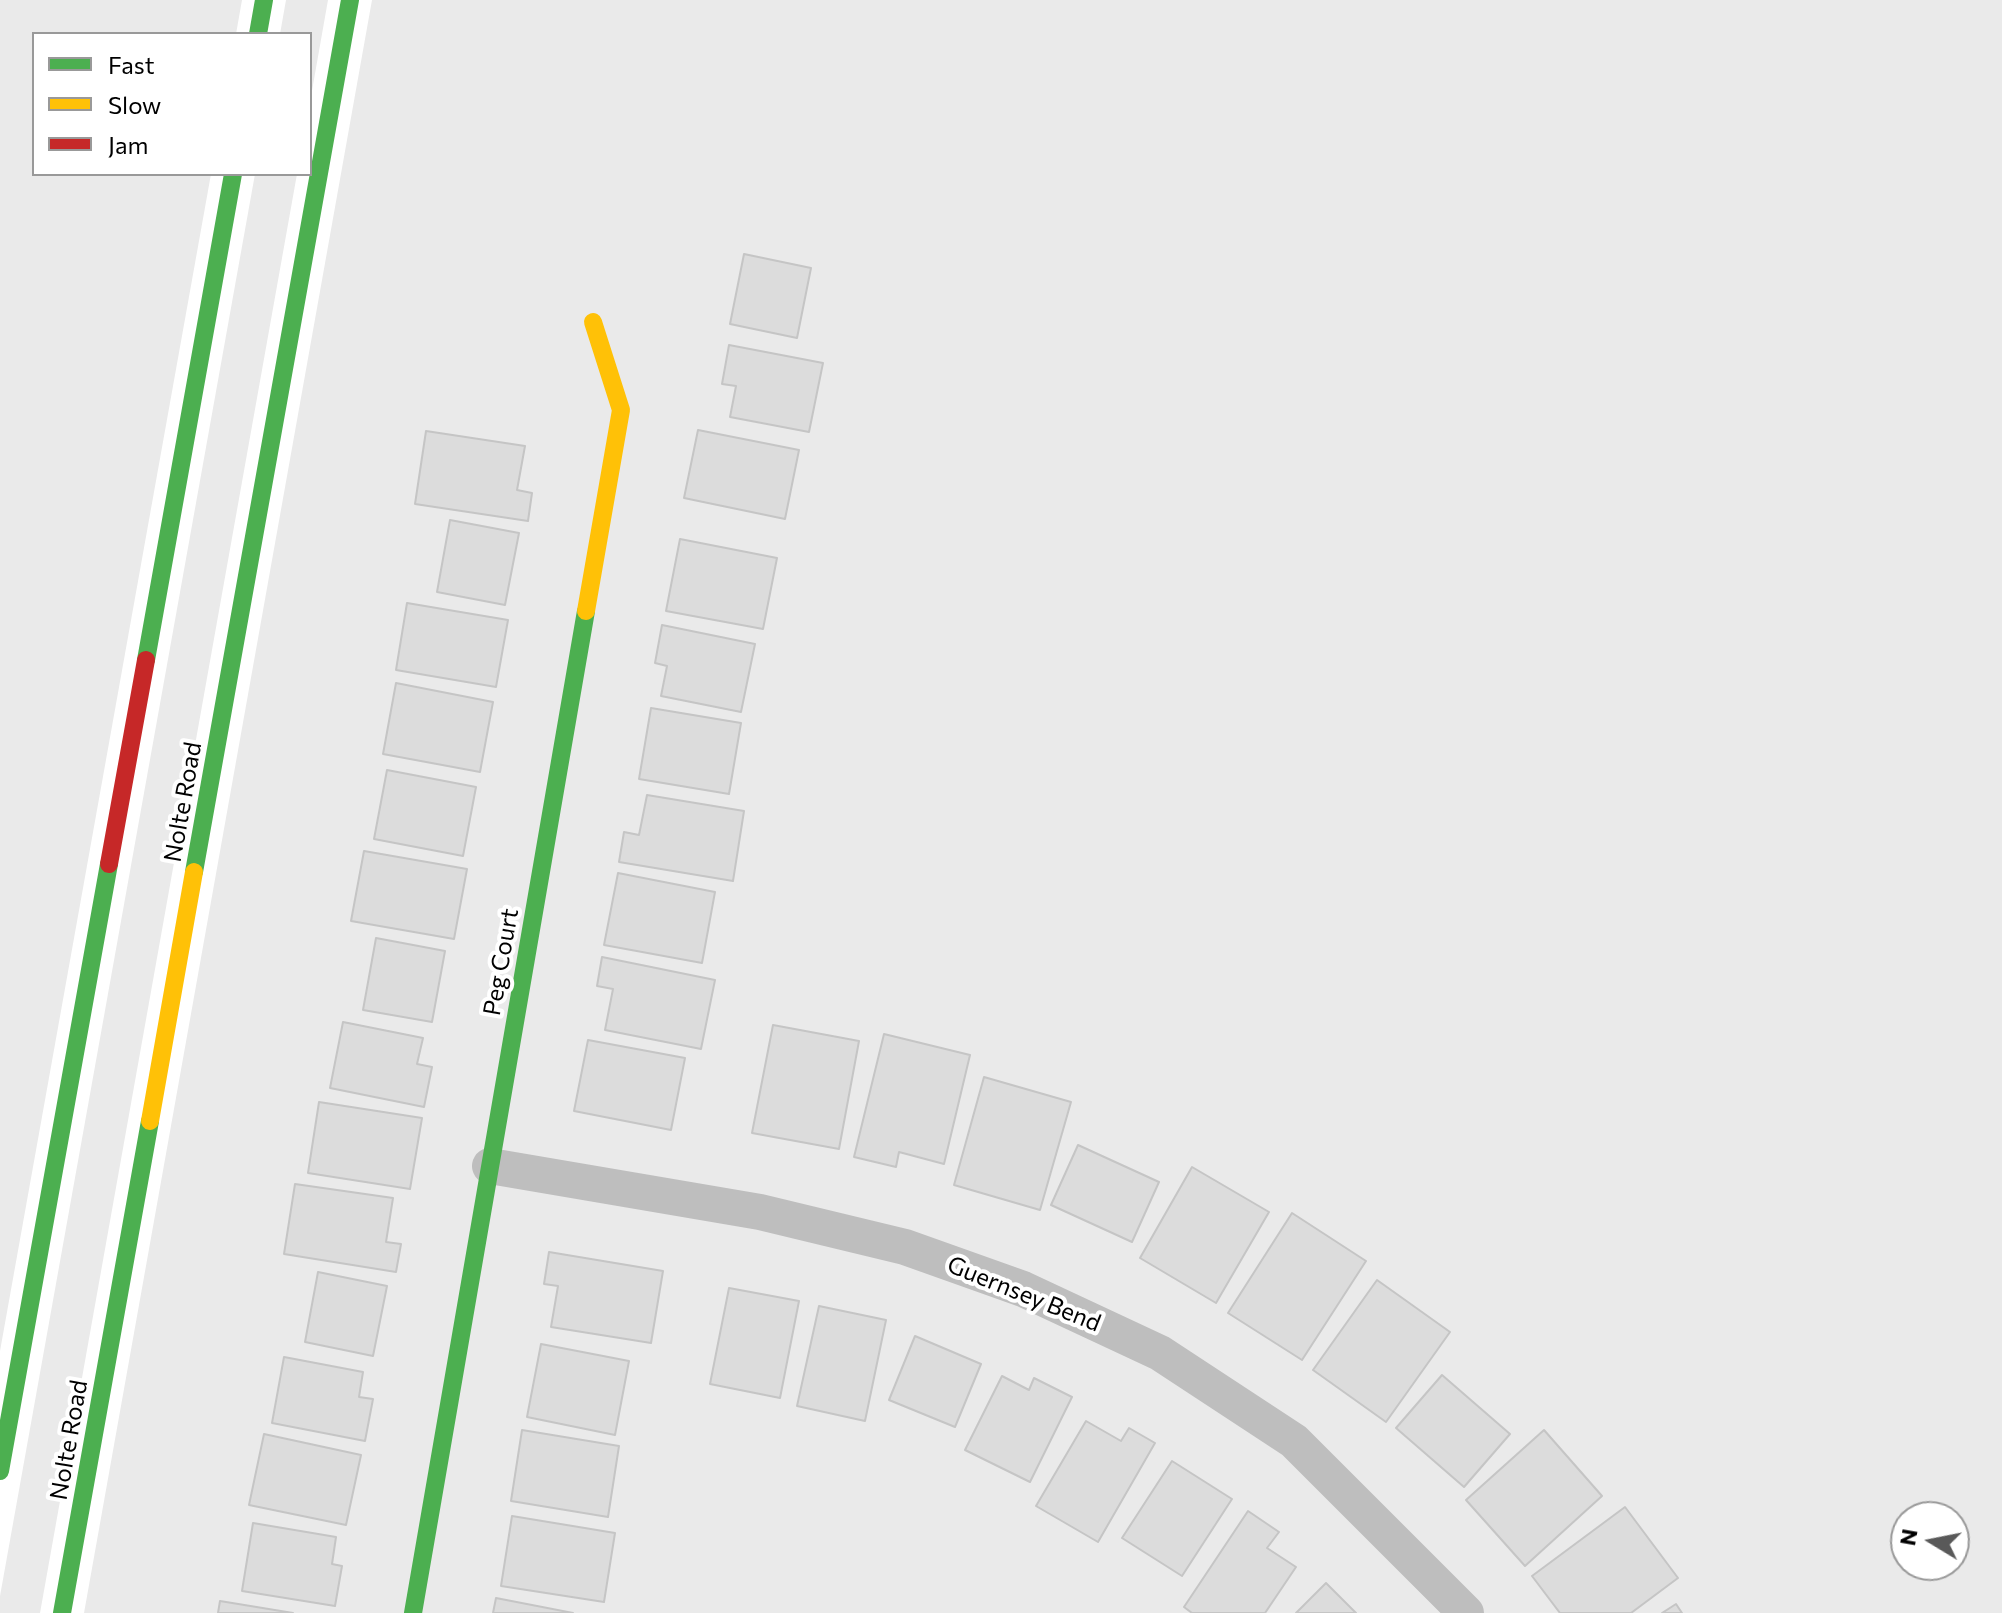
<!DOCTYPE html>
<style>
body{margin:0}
#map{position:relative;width:2002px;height:1613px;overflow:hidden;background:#fff;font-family:Commissioner,sans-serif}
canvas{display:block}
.legend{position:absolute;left:32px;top:32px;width:280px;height:144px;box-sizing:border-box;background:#fff;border:2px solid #999;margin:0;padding:10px 14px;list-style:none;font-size:24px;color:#000}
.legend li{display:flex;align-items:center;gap:16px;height:40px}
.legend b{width:40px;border:2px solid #999}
.north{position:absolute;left:1890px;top:1501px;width:80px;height:80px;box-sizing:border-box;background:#fff;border:2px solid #999;border-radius:50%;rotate:280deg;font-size:22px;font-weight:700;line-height:32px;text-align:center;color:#000}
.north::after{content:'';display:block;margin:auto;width:28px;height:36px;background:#595959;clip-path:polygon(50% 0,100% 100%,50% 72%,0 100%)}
</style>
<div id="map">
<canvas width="2002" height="1613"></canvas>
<ul class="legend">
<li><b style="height:10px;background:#4caf50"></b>Fast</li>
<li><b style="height:10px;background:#ffc107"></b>Slow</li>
<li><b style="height:10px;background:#c62828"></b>Jam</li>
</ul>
<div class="north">N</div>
</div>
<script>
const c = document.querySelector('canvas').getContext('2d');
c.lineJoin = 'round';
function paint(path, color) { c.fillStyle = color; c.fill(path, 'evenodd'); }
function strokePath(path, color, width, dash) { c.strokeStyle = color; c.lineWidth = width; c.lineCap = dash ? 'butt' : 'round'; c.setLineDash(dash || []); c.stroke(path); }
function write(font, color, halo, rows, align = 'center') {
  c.font = font + ' Commissioner,sans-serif'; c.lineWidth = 8; c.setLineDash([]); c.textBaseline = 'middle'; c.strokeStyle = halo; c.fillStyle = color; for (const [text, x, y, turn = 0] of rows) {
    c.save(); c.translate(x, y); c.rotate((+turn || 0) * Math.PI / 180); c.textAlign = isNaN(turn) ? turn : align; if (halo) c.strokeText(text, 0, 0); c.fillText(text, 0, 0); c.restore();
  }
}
paint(new Path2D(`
 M0,0H242L236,34H34V174H211L0,1351Z
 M286,0H328L310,102V34H280Z
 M372,0H2002V1613H84ZM1906,1517H1954V1565H1906Z
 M255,174H297L40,1613H0V1596Z`), '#eaeaea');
const building = new Path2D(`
 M744,254L811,268L797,338L730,324Z
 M729,345L823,363L809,432L730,417L736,386L722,384Z
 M698,430L799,450L785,519L684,498Z
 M426,431L525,446L517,490L532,493L528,521L415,504Z
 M450,520L519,533L505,605L437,592Z
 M680,539L777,558L763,629L666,611Z
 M407,603L508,620L496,687L396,670Z
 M662,625L755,644L741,712L661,696L667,666L655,663Z
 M396,683L493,702L480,772L383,754Z
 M651,708L741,723L729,794L639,779Z
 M387,770L476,787L463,856L374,839Z
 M647,795L744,811L733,881L619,862L624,832L639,835Z
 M364,851L467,869L454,939L351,921Z
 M618,873L715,892L702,963L604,945Z
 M376,938L445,951L432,1022L363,1010Z
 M602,957L715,980L701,1049L605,1030L613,989L597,986Z
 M343,1022L423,1038L417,1064L432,1067L424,1107L330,1088Z
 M773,1025L859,1041L839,1149L752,1133Z
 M884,1034L970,1055L944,1164L899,1152L896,1167L854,1157Z
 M588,1040L685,1058L671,1130L574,1111Z
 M984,1077L1071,1102L1040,1210L954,1185Z
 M319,1102L422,1118L410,1189L308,1173Z
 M1078,1145L1159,1182L1132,1242L1051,1205Z
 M1192,1167L1269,1212L1216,1303L1140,1258Z
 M295,1184L393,1198L386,1242L401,1244L396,1272L284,1254Z
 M1292,1213L1366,1261L1302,1360L1228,1313Z
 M549,1252L663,1271L651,1343L551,1327L558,1286L544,1284Z
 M318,1272L387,1286L373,1356L305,1342Z
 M1377,1280L1450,1332L1386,1422L1313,1370Z
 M729,1288L799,1301L780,1398L710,1384Z
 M819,1306L886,1320L865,1421L797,1406Z
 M915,1336L981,1364L955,1427L889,1400Z
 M541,1344L629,1361L615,1435L527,1417Z
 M284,1357L363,1372L359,1397L373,1399L365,1441L272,1423Z
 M1442,1375L1510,1434L1464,1487L1396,1428Z
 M1002,1376L1029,1390L1034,1378L1072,1397L1030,1482L965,1450Z
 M1086,1421L1121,1441L1129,1428L1155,1443L1098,1542L1036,1506Z
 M522,1430L619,1446L608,1517L511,1501Z
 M1544,1430L1602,1496L1525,1566L1466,1500Z
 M264,1434L361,1455L346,1525L249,1505Z
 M1172,1461L1232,1499L1182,1576L1122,1538Z
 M1625,1507L1678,1578L1631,1613H1560L1532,1576Z
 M1248,1511L1279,1532L1267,1548L1296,1567L1265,1613H1192L1184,1607Z
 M512,1516L615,1533L604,1602L501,1586Z
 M253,1523L336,1537L332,1564L342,1566L335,1606L242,1591Z
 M1326,1583L1356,1613H1296Z
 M496,1598L573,1613H493Z
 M220,1601L293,1613H218Z
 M1676,1604L1682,1613H1662Z`);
paint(building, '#dcdcdc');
strokePath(building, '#c5c5c5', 2);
strokePath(new Path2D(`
 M490,1166L760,1212L905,1247L1023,1289L1160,1353L1294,1441L1466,1613`), '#bebebe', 36);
strokePath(new Path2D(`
 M258,34L264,0
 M146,660L233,174
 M194,872L350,0
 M0,1471L109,864
 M62,1613L150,1121
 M413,1613L586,611`), '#4caf50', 18);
strokePath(new Path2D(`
 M586,611L621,410L593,322
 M150,1121L194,872`), '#ffc107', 18);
strokePath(new Path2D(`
 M109,864L146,660`), '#c62828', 18);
write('24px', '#000', '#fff', [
 ["Nolte Road",183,802,-80],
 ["Peg Court",501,962,-80],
 ["Guernsey Bend",1024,1294,22],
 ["Nolte Road",69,1440,-80]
]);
</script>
